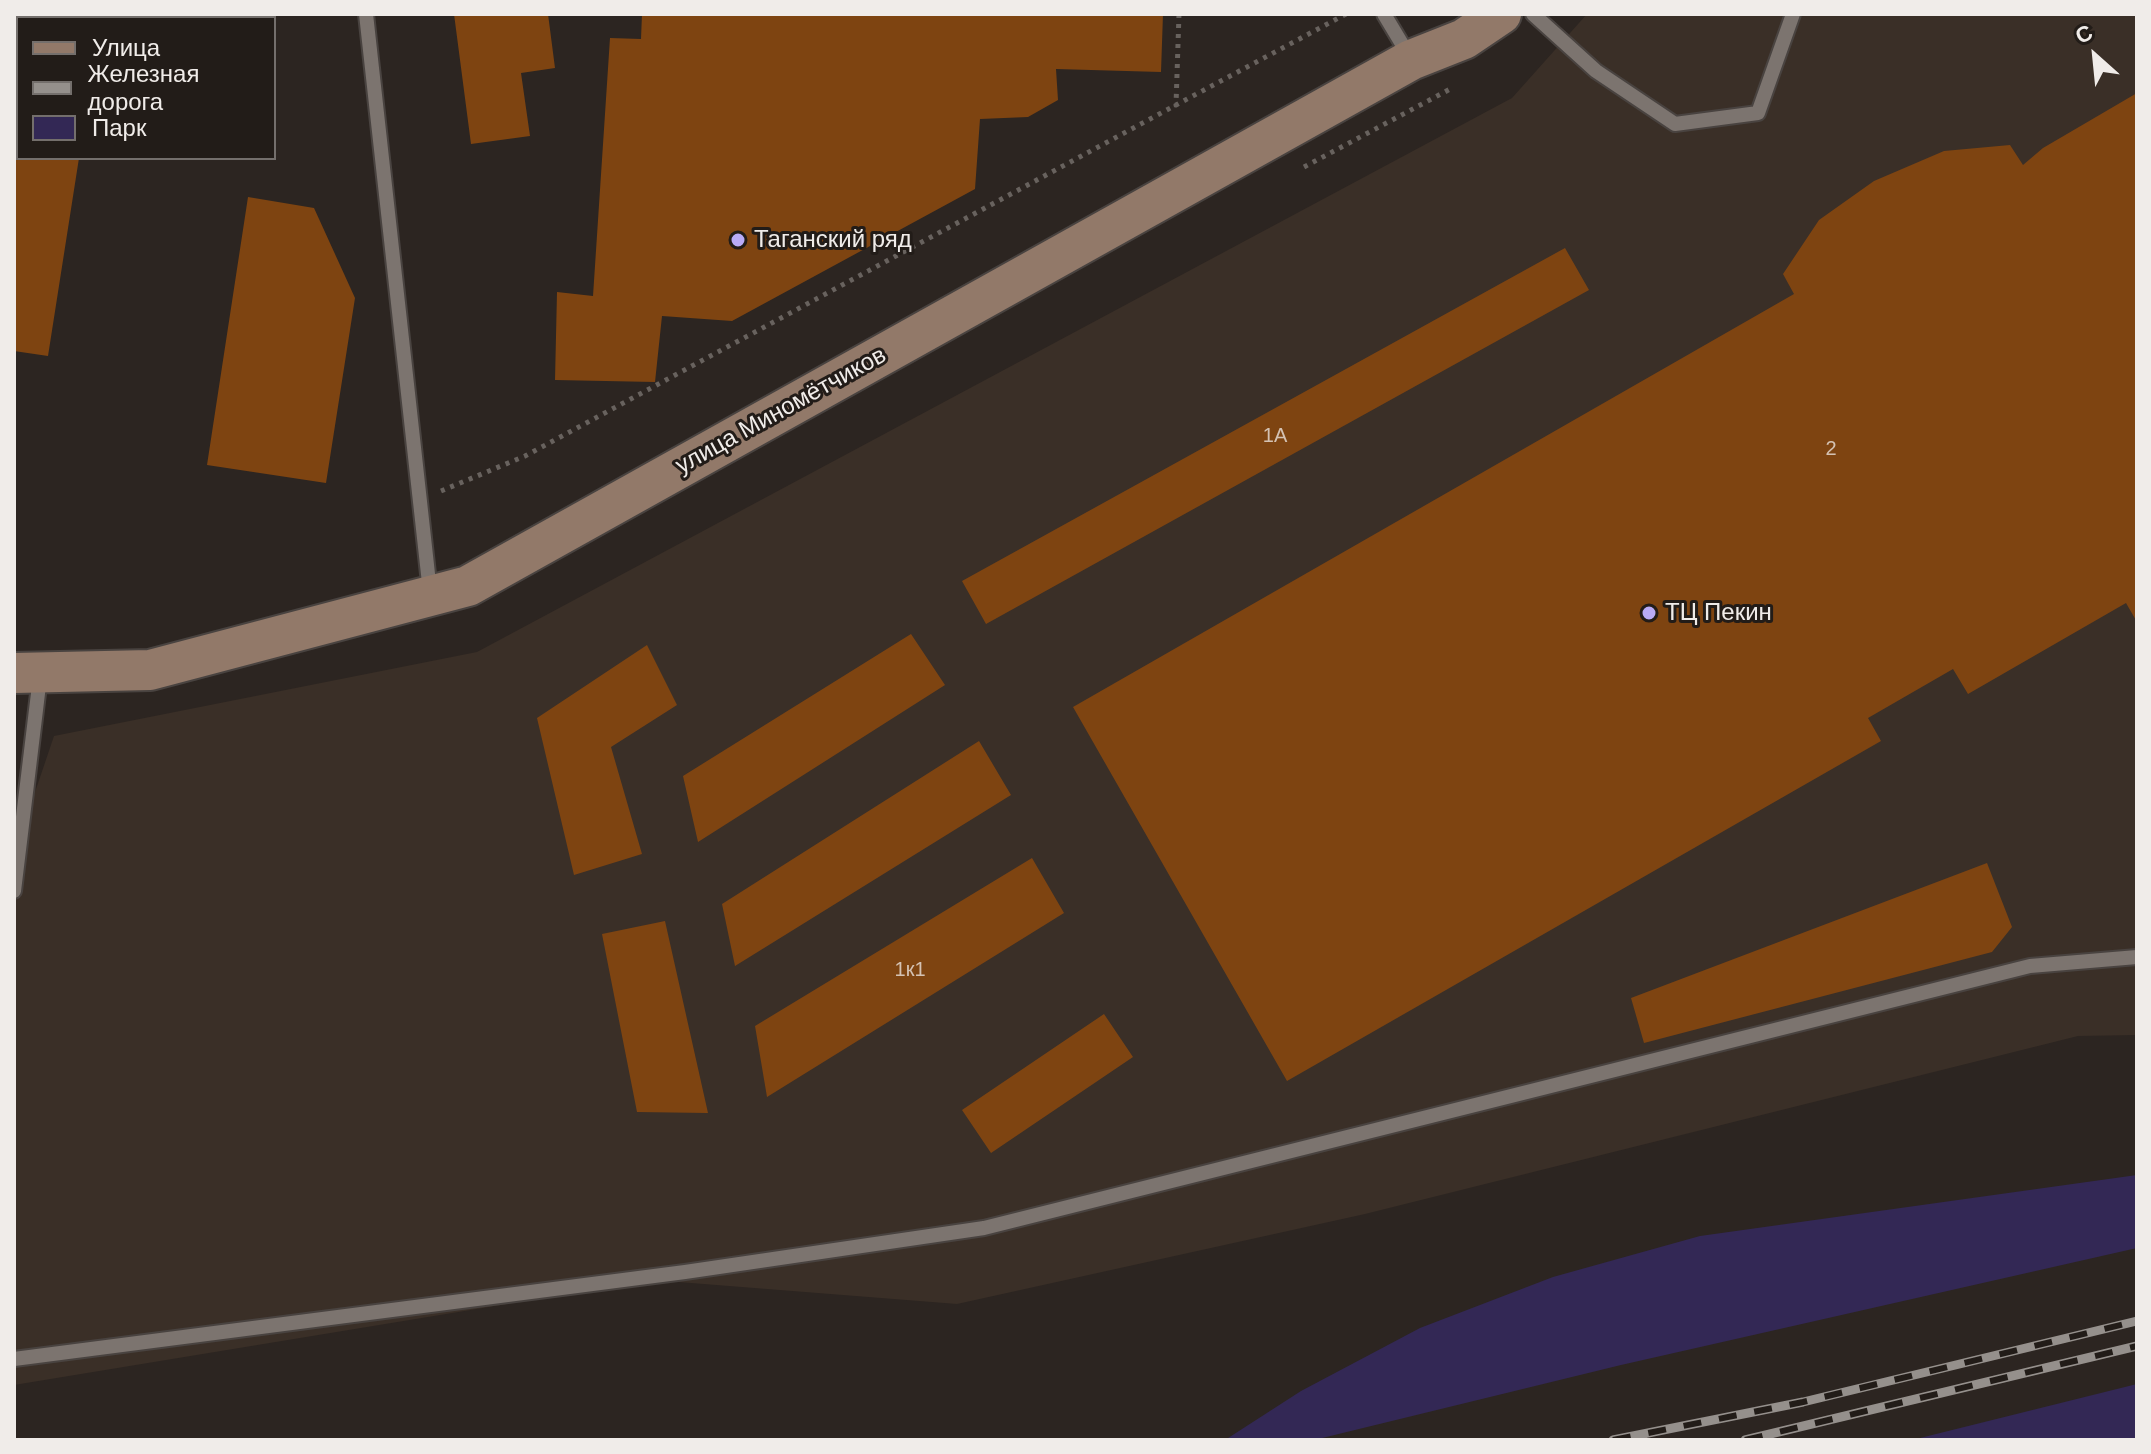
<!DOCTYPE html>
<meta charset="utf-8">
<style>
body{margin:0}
#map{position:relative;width:2151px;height:1454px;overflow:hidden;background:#2c2521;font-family:Arial,sans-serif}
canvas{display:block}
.frame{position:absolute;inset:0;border:16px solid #f0ece9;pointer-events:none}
.legend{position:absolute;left:16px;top:16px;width:260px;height:144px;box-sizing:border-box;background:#221c18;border:2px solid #746f6c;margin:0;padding:10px 14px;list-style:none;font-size:24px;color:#f0ece9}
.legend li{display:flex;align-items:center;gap:16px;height:40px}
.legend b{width:40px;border:2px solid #746f6c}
.north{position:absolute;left:2055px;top:16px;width:80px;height:80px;-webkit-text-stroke:6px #221c18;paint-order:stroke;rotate:333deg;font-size:22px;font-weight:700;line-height:32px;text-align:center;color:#f0ece9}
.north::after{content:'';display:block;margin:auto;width:28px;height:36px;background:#f0ece9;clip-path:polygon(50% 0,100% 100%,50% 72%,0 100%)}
</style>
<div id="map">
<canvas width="2151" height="1454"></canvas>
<div class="frame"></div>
<ul class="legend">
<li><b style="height:10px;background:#927969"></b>Улица</li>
<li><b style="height:10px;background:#95908c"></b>Железная дорога</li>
<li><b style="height:22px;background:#332855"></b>Парк</li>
</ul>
<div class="north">С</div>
</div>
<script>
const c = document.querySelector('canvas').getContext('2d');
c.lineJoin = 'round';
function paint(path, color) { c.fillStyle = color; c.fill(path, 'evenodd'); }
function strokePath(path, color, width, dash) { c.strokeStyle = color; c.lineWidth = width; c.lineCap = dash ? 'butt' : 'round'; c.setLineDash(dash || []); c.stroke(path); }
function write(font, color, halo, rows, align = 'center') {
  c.font = font + ' Arial,sans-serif'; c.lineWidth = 6; c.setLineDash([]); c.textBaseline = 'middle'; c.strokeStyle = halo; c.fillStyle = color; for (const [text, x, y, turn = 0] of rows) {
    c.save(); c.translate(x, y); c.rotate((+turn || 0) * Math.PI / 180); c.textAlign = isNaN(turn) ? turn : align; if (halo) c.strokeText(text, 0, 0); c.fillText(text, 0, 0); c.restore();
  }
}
paint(new Path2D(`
 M1587,14H2137V1035L2078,1036L1365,1214L957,1304L653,1280L14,1385V854L54,736L477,652L1512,98Z`), '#3a2f27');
paint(new Path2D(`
 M2137,1175V1248L1621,1365L1314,1440H1225L1301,1391L1420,1328L1553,1277L1700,1236Z
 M2137,1384V1440H1912Z`), '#332855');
paint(new Path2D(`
 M14,14H102L101,18H18V158H79L48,356L14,351Z
 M454,14H548L555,68L521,73L530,136L471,144Z
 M642,14H1163L1161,72L1056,69L1058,100L1028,117L980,119L975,189L732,321L662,316L655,382L555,380L557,292L593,296L610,38L641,39Z
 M2137,93V622L2126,603L1968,694L1953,669L1868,718L1881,741L1287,1081L1073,707L1794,294L1783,274L1819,220L1874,181L1944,151L2010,145L2023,165L2043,148Z
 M248,197L314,208L355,298L326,483L207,465Z
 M1565,248L1589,290L986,624L962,581Z
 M911,634L945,685L698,842L683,776Z
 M647,645L677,705L611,747L642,854L574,875L537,718Z
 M979,741L1011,795L735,966L722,904Z
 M1032,858L1064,913L767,1097L755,1026Z
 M1987,863L2012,927L1992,952L1644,1043L1631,998Z
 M665,921L708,1113L637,1112L602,934Z
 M1104,1014L1133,1057L991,1153L962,1110Z`), '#7e4411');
const lane = new Path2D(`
 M366,14L430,592
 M1384,14L1411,59
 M1533,14L1596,71L1675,124L1758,113L1793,14
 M14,891L40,677
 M14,1359L685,1272L984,1228L2030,966L2137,957`);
const secondary = new Path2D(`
 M14,673L150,670L468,586L1411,60L1464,39L1501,14`);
strokePath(lane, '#494340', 18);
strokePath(secondary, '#494340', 44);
strokePath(new Path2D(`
 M1179,14L1176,105L1346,14
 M1304,167L1454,87
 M441,491L525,456L1176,105`), '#68625e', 5, [4, 6]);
strokePath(lane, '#7c746f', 14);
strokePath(secondary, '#927969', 40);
const rail = new Path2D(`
 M1613,1440L1803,1402L2137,1321
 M1745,1440L2137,1346`);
strokePath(rail, '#95908c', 9);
strokePath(rail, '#221c18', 6, [18]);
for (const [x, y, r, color] of [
 [738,240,8,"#b9abf7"],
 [1649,613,8,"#b9abf7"]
]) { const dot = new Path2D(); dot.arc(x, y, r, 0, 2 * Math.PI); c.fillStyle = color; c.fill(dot); strokePath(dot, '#221c18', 3); }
write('20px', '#d4c2b3', null, [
 ["1А",1275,436],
 ["2",1831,449],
 ["1к1",910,970]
]);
write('24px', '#f0ece9', '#221c18', [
 ["Таганский ряд",754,240],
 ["ТЦ Пекин",1665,613]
], 'left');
write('24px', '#f0ece9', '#221c18', [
 ["улица Миномётчиков",781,411,-29]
]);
</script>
